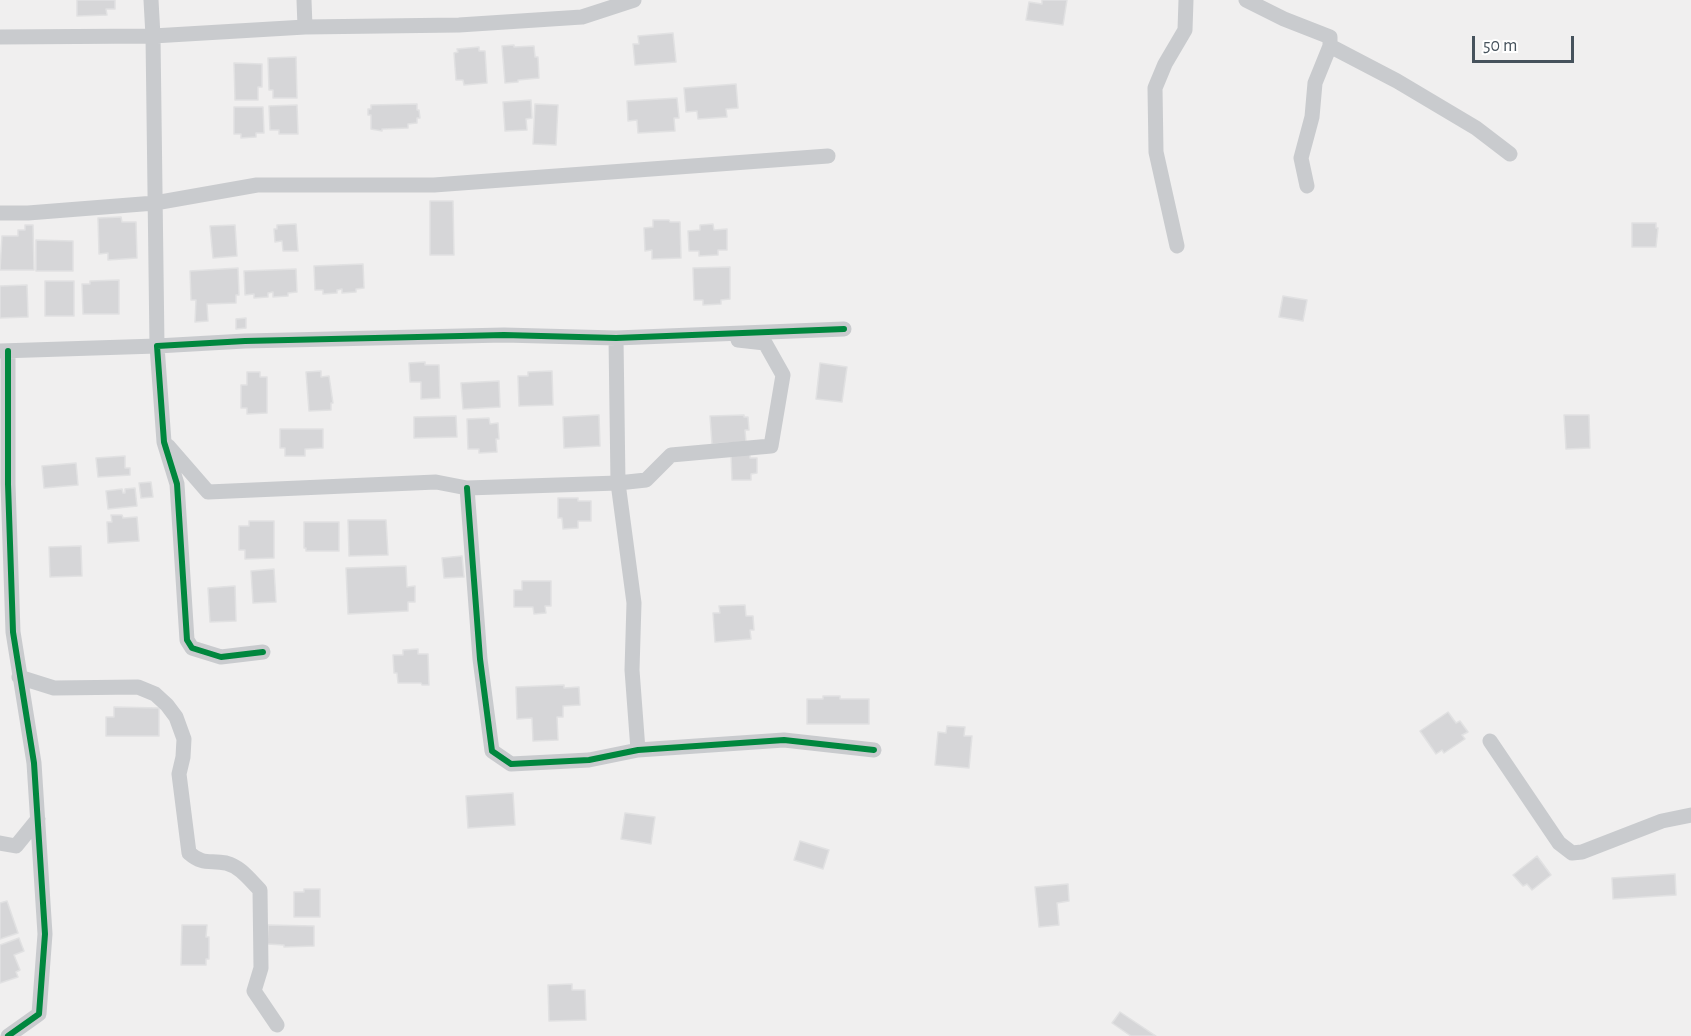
<!DOCTYPE html>
<style>
body{margin:0}
#map{position:relative;width:1691px;height:1036px;overflow:hidden;background:#f0efef;font-family:"Alegreya Sans",sans-serif}
canvas{display:block}
.scale{position:absolute;left:1472px;top:36px;width:102px;height:27px;box-sizing:border-box;border:3px solid #46525c;border-top:0;padding-left:8px;font-size:18px;line-height:21px;white-space:nowrap;color:#46525c;-webkit-text-stroke:4px #fff;paint-order:stroke}
</style>
<div id="map">
<canvas width="1691" height="1036"></canvas>
<div class="scale">50 m</div>
</div>
<script>
const c = document.querySelector('canvas').getContext('2d');
c.lineJoin = 'round';
function paint(path, color) { c.fillStyle = color; c.fill(path, 'evenodd'); }
function strokePath(path, color, width, dash) { c.strokeStyle = color; c.lineWidth = width; c.lineCap = dash ? 'butt' : 'round'; c.setLineDash(dash || []); c.stroke(path); }
const building = new Path2D(`
 M77,0H115V9H106L107,15L77,16Z
 M1042,0H1067L1063,25L1026,20L1029,2L1042,4Z
 M673,33L676,62L635,65L633,44H639L638,36Z
 M514,45V47L534,46L535,57H538L539,78L518,80V82L505,83L502,46Z
 M479,47V51H485L487,83L464,85L463,80H456L454,53L458,52L457,49Z
 M296,57L297,98H273V90H269L268,58Z
 M234,63L262,64V87H258V100H235Z
 M736,84L738,108L726,109L727,117L698,119L697,111L686,112L684,88Z
 M677,98L679,118H674L675,131L638,133L637,120L628,121L627,101Z
 M531,100L532,118L526,119L527,130L505,131L503,102Z
 M417,104V110H419L420,118H417V123L408,124V128L382,129V131L371,129V115H368V109H371V105Z
 M535,104L558,105L556,145L533,144Z
 M297,105L298,134H279V130H270L269,106Z
 M234,107H263L264,133H256V137L241,138V134H234Z
 M430,201H453L454,255H430Z
 M121,217L122,222H136L137,258L108,260V253L99,254L98,218Z
 M653,220H669L670,222H680L681,258L652,259V250L645,251L644,228L653,227Z
 M1632,223H1656V228H1658L1656,247H1632Z
 M296,224L298,251H283L282,241L275,242L274,229H277V225Z
 M713,224L714,230L727,229V250H718V255L699,256V251H689L688,231L700,230V225Z
 M25,225H33L34,270H0L2,236H18V230H25Z
 M235,225L237,256L213,258L210,226Z
 M36,240L73,241V271H36Z
 M363,264L364,288L356,289V292L342,293V289L337,290V293L323,294V290H315L314,266Z
 M730,267V299L721,300V304L703,305V300H694L693,268Z
 M238,268L239,295H236V303L207,304L208,321L195,322L196,300H191L190,271Z
 M296,269L297,292L288,293V296L273,297V292L268,293V297L254,298V294L245,295L244,271Z
 M119,280V314H83L82,284H90V281Z
 M45,281H74V316H45Z
 M27,285L28,317L0,318V286Z
 M1283,296L1307,300L1303,321L1279,317Z
 M246,318V328L236,329V319Z
 M425,362V365H439L440,398L421,399V382H410L409,363Z
 M820,363L847,367L842,402L816,399Z
 M321,371V377L329,376L333,403H331V410L309,411L306,372Z
 M552,371L553,405L519,406L518,376H528V372Z
 M247,372H260V377H267V413L247,414V408H241V385H247Z
 M499,381L500,407L463,409L461,383Z
 M599,415L600,446L564,448L563,417Z
 M744,415V417H748L749,430H745L746,442L712,444L710,416Z
 M1564,415H1589L1590,448L1566,449Z
 M456,416L457,437L414,438V417Z
 M489,418L490,424L498,423L499,439H496L497,452L479,453V449H468L467,419Z
 M280,429H323V448L305,449V456H285V448H280Z
 M750,453V458H757V473L751,474V480H732L731,454Z
 M125,456V468H130V475L98,477L96,458Z
 M76,463L78,485L44,488L42,466Z
 M151,482L153,497L141,498L139,483Z
 M135,488L137,506L108,509L106,491L122,489L123,493H125V489Z
 M558,498H578V501H591V521H578V528L563,529L562,518H558Z
 M111,515H122L123,518L137,517L139,541L108,543L107,522H112Z
 M348,520H386L388,555L349,556Z
 M249,521H274V558L245,559V550H239V526H249Z
 M304,522H339V551H306V548H304Z
 M81,546L82,576L50,577L49,547Z
 M462,556L464,577L444,578L442,558Z
 M406,566L407,587L415,586V602H408V611L348,614L346,568Z
 M274,569L276,602L253,603L251,571Z
 M522,581H551V606H545L546,613L534,614L533,607H514V590H522Z
 M235,586L236,621L210,622L208,588Z
 M745,605L746,616H753L754,630H750L751,639L715,642L713,613H720L719,606Z
 M418,649V654H428L429,685H422L421,683H398L397,673H394L393,655H403V650Z
 M564,685V688L579,687L580,705L563,706V717H557L558,740L533,741L532,718L517,719L516,687Z
 M823,696H840V699H869V724H807V699H823Z
 M114,707L159,708V736H106V717H114Z
 M1448,712L1456,723L1460,721L1468,732L1462,735L1465,739L1444,753L1442,750L1436,754L1420,731Z
 M947,726L965,727L964,736H972L969,768L935,765L938,732L946,733Z
 M513,793L515,825L468,828L466,796Z
 M625,813L655,817L651,844L621,839Z
 M800,841L829,850L823,869L794,860Z
 M1537,856L1551,875L1532,890L1527,884L1523,886L1513,875Z
 M1675,874L1676,895L1613,899L1612,878Z
 M1068,884L1069,901L1057,903L1059,925L1039,927L1035,887Z
 M304,889H320V917H294V892H304Z
 M7,901L18,933L0,939V903Z
 M182,925H207L206,937H209V959H206V965H181Z
 M268,925L314,926V946L284,947V945L267,944Z
 M19,938L24,951L14,955L20,970L16,972L18,977L0,983V945Z
 M572,984V990H585L586,1020L549,1021L548,985Z
 M1120,1012L1156,1036H1131L1112,1023Z`);
paint(building, '#d6d6d8');
strokePath(building, '#e1e1e2', 1.5);
strokePath(new Path2D(`
 M304,0L305,27
 M1246,0L1284,19L1330,37V46L1315,83L1312,117L1301,158L1307,186
 M0,37L153,36L305,27L459,25L582,17L634,0
 M1330,46L1397,81L1476,128L1510,154
 M0,213H28L155,203L257,185H434L828,156
 M1177,246L1156,152L1155,88L1165,64L1185,30L1186,0
 M616,338L618,483L634,603L632,670L638,750
 M0,351L157,346L153,36L151,0
 M168,446L208,492L436,482L467,488L618,483L646,480L671,455L771,446L783,375L765,343L738,340
 M467,488L480,659L492,751L511,764L589,760L638,750L784,740L874,750
 M263,652L221,657L192,648L187,640L177,484L164,442L157,346L245,341L504,335L616,338L844,329
 M19,677L54,688L138,687L155,694L167,705L176,717L184,739L183,757L179,774L189,853C203,865 209,860 226,863C241,867 249,879 260,890L261,968L254,991L277,1025
 M1490,741L1559,843L1572,853L1582,852L1662,821L1691,815
 M0,843L16,846L38,819
 M8,1036L39,1014L45,934L34,763L13,632L8,484V351`), '#c9cbce', 15);
strokePath(new Path2D(`
 M467,488L480,659L492,751L511,764L589,760L638,750L784,740L874,750
 M263,652L221,657L192,648L187,640L177,484L164,442L157,346L245,341L504,335L616,338L844,329
 M8,1036L39,1014L45,934L34,763L13,632L8,484V351`), '#00873e', 6);
</script>
